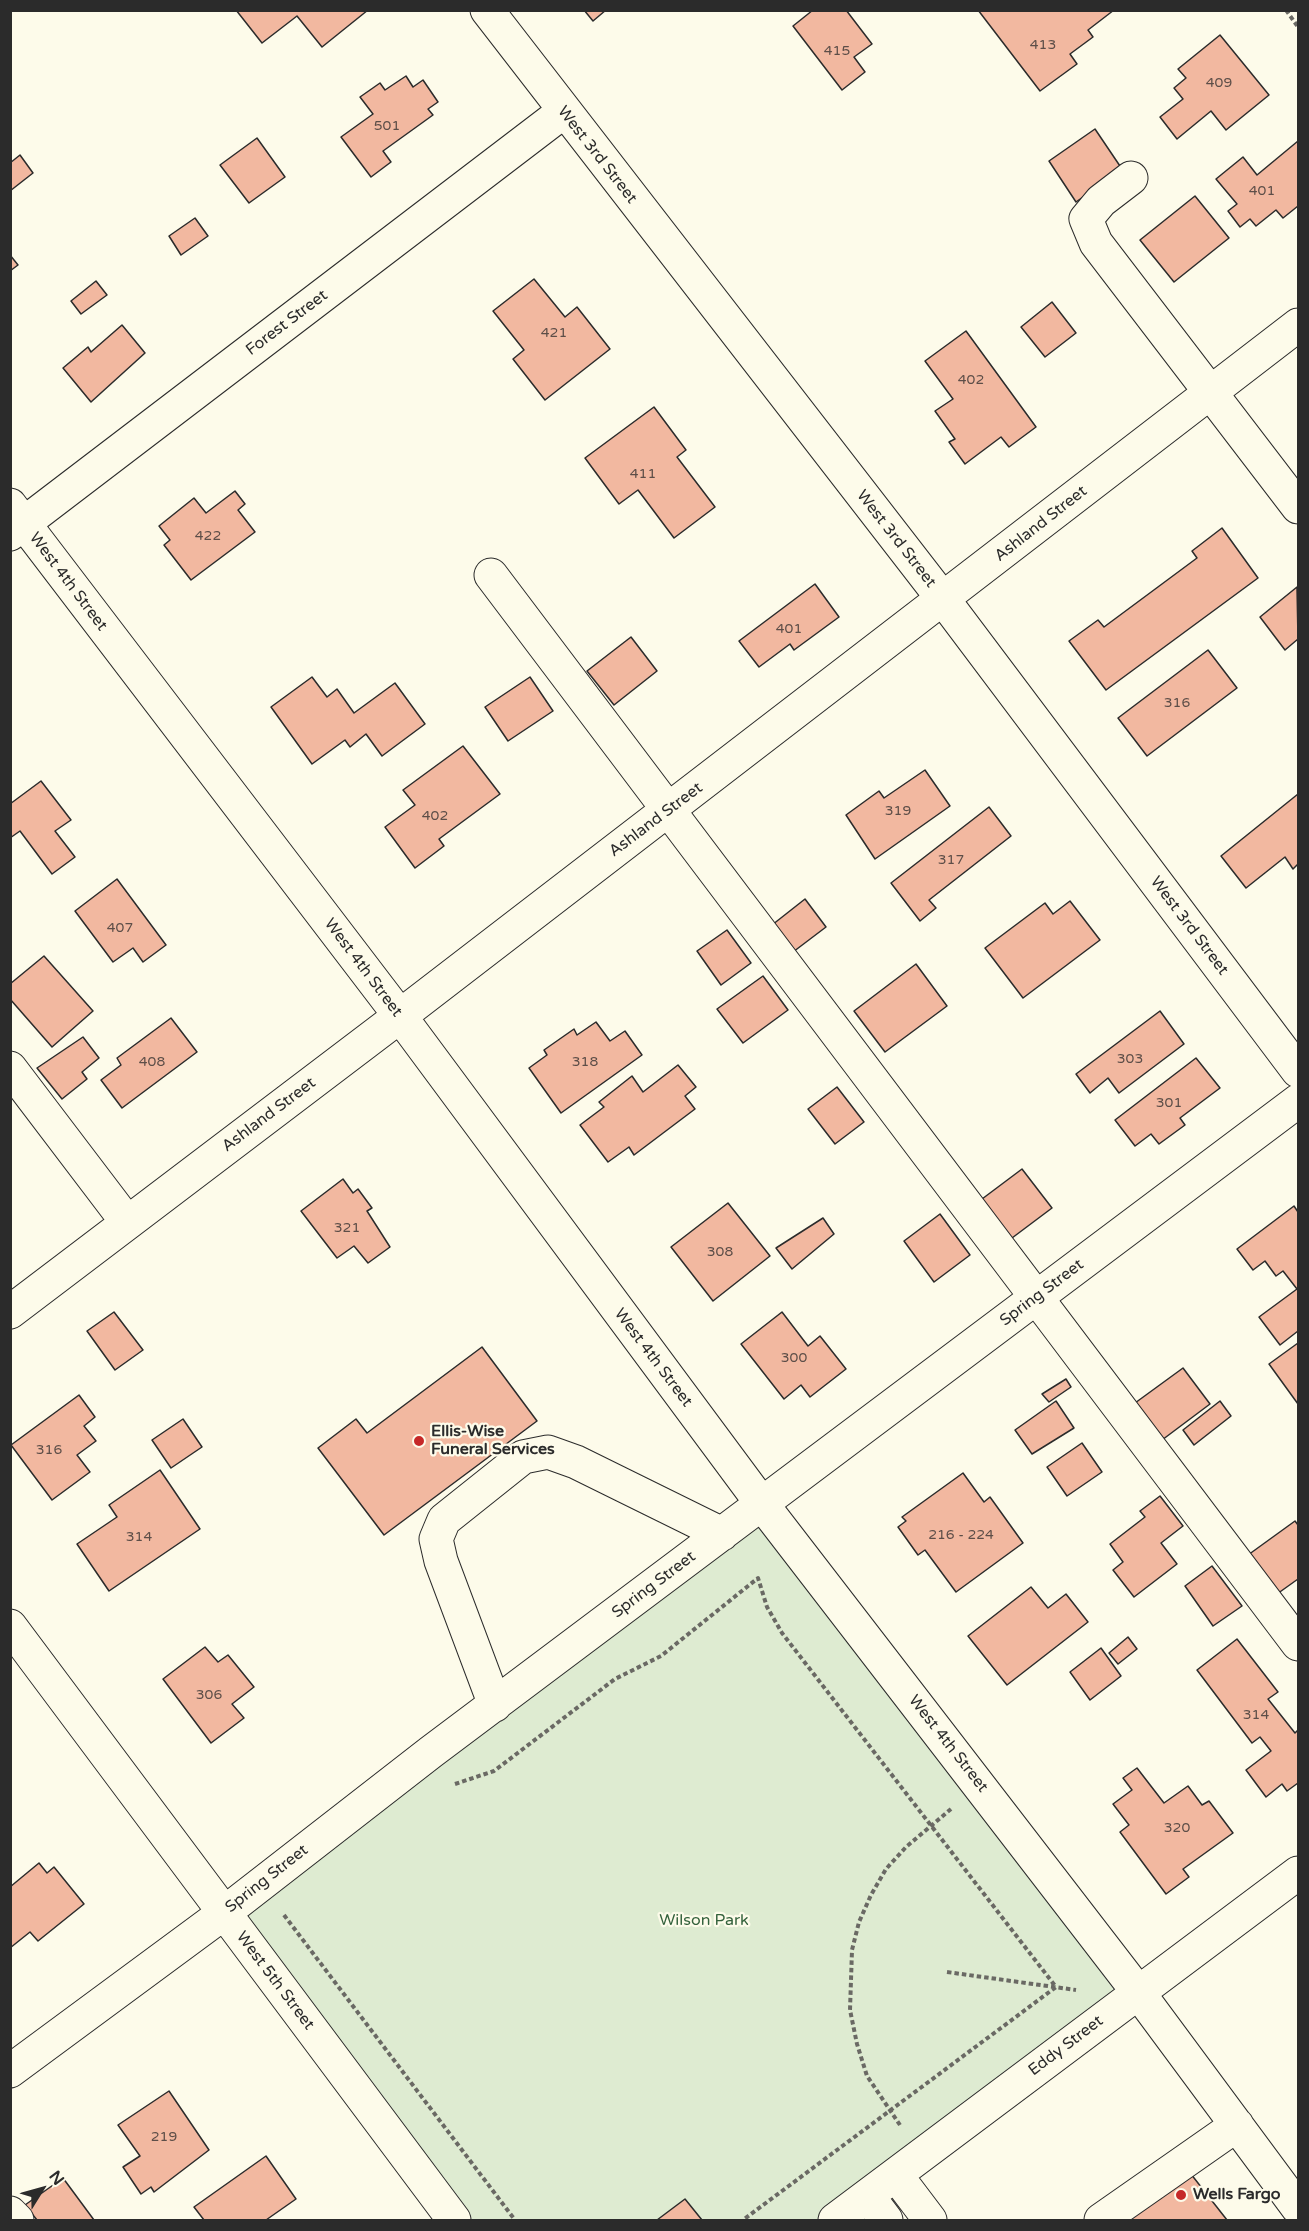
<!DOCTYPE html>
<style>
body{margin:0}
#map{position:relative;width:1309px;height:2231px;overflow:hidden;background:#fdfbea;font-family:"Varela Round",sans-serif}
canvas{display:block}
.frame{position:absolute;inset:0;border:12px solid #2b2b2b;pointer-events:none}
.north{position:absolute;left:12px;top:2159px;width:60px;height:60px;-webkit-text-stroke:4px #fdfbea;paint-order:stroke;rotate:53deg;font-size:16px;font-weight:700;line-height:24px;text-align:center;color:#2b2b2b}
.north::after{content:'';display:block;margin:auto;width:21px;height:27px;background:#2b2b2b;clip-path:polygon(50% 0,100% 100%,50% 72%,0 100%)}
</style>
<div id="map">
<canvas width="1309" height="2231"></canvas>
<div class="frame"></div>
<div class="north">N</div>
</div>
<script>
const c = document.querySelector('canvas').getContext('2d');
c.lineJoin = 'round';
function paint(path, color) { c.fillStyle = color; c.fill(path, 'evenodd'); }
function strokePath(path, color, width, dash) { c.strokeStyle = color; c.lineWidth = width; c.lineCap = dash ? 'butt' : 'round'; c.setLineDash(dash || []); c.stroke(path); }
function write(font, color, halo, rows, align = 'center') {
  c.font = font + ' "Varela Round",sans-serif'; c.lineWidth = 4.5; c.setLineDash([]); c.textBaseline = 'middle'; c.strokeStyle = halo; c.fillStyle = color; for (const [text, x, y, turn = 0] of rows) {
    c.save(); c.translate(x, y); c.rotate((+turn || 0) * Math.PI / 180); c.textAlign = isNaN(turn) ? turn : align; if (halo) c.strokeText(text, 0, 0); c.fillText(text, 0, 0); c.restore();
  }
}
const green = new Path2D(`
 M762,1504L1138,1992L835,2220H454L224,1913Z`);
paint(green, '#deebd1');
strokePath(green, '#74746e', 1.5);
const building = new Path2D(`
 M236,10H368L322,47L297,16L262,43Z
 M584,10H606L593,21Z
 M813,10H846L872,44L854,57L865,72L842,90L793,26Z
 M978,10H1114L1088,30L1093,37L1070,54L1077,64L1040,91Z
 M1220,35L1269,95L1226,130L1211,111L1177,139L1160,117L1183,99L1174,88L1186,78L1178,69Z
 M406,76L413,87L423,80L438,102L428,109L433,115L383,151L391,162L371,177L341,137L373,114L360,97L380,83L385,90Z
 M1095,129L1122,169L1076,202L1049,161Z
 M257,138L285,177L249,203L220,165Z
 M1298,141V206L1283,218L1276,210L1256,226L1250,219L1240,227L1228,211L1237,204L1216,179L1243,157L1257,175Z
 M20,155L33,173L10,191V163Z
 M1195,196L1229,238L1174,282L1140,240Z
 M195,218L208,236L181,255L169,236Z
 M10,255L18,265L10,271Z
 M534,279L565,317L577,307L610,349L545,400L513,359L524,350L493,311Z
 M96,281L107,295L81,314L71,301Z
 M1052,302L1076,333L1045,357L1021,327Z
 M122,325L145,353L91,402L63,368L88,347L91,352Z
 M966,331L1036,427L1009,447L1001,437L965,464L949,442L955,439L935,411L953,399L925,361Z
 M654,407L686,450L677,457L715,507L674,538L638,490L619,504L585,458Z
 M235,491L245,504L238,510L255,532L191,580L164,545L170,540L159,526L194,498L206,513Z
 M1222,528L1258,578L1106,690L1069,641L1098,620L1104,627L1197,558L1192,551Z
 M815,584L839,617L794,650L790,644L759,667L739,641Z
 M1297,587L1298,639L1285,650L1260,617Z
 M631,637L657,671L614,705L587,671Z
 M1208,650L1237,688L1147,756L1118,718Z
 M312,677L327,697L337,689L354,713L395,683L425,724L382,756L366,734L350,747L345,740L312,764L271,707Z
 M530,677L553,711L508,741L485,707Z
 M463,746L500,794L439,839L444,846L415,868L385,827L415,805L403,790Z
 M925,770L950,806L875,859L846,815L879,791L884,798Z
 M41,781L71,820L55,831L75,857L52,874L20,831L10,838V804Z
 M1298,794V864L1293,869L1285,857L1246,888L1221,856Z
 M989,807L1011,836L929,900L936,908L920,921L891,883Z
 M117,879L166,945L143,962L133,948L113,962L75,911Z
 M805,899L826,927L793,952L772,925Z
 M1070,901L1100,940L1023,998L985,948L1045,903L1053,914Z
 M727,930L751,963L721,985L697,951Z
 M44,956L93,1011L52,1047L10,999V984Z
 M916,964L947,1006L885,1052L854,1011Z
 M763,976L788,1010L743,1043L717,1009Z
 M1160,1011L1184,1044L1119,1093L1108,1078L1090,1093L1076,1074Z
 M171,1018L197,1052L122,1108L101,1080L121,1065L117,1058Z
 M596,1022L610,1041L625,1031L642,1055L561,1113L529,1068L547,1055L544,1050L574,1029L577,1035Z
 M83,1037L99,1058L82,1072L87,1079L62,1099L37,1068Z
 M1196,1058L1220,1088L1180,1118L1185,1125L1159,1144L1151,1134L1135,1146L1115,1120Z
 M678,1065L696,1087L685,1096L695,1109L634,1155L629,1147L608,1162L580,1125L604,1107L599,1102L632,1076L643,1092Z
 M837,1087L864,1122L835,1144L808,1109Z
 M1022,1169L1052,1208L1008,1241L978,1202Z
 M343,1179L353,1193L358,1189L372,1208L367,1211L390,1247L368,1263L354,1246L337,1258L301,1211Z
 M728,1203L770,1256L713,1301L671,1247Z
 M1294,1206L1298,1212V1331L1280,1345L1259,1317L1297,1289L1283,1271L1276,1276L1265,1261L1253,1270L1237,1249Z
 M940,1214L970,1255L934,1282L904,1241Z
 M823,1218L834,1234L792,1269L776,1248Z
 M114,1312L143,1350L115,1370L87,1331Z
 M782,1312L808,1346L820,1336L846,1369L810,1397L801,1385L784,1399L741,1344Z
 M1298,1343V1404L1269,1364Z
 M482,1347L537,1421L384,1535L318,1448L356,1419L367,1433Z
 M1183,1368L1210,1404L1162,1440L1135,1403Z
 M1066,1379L1071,1387L1049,1402L1042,1394Z
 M79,1395L95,1417L84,1426L96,1441L77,1455L90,1472L52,1500L11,1445Z
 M1056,1401L1074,1428L1032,1454L1015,1430Z
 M1220,1401L1231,1416L1194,1445L1183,1430Z
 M183,1419L202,1447L171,1468L152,1440Z
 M1082,1443L1102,1472L1067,1496L1047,1467Z
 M160,1470L200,1529L109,1591L77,1544L117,1517L109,1505Z
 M963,1473L984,1502L990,1497L1023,1543L956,1592L925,1550L918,1555L898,1527L906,1521L902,1517Z
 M1160,1496L1183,1526L1161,1543L1177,1564L1134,1597L1113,1570L1123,1562L1110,1544L1145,1517L1140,1511Z
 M1295,1521L1298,1525V1579L1277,1594L1248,1555Z
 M1212,1566L1242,1606L1213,1626L1185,1586Z
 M1031,1587L1048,1608L1066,1594L1088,1622L1007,1685L968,1636Z
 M1128,1637L1137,1649L1118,1664L1109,1653Z
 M1237,1639L1278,1692L1268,1699L1295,1733L1298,1730V1783L1287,1791L1282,1784L1266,1797L1246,1770L1271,1751L1260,1737L1252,1743L1197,1670Z
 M205,1647L218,1662L228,1655L254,1687L232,1704L244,1718L211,1743L163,1679Z
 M1101,1648L1121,1676L1090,1700L1070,1672Z
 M1137,1768L1164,1803L1188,1786L1202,1805L1209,1801L1233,1833L1183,1869L1189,1877L1166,1894L1120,1832L1129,1825L1113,1804L1132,1790L1123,1778Z
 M39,1863L47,1873L54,1867L84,1904L38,1941L30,1932L10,1948V1887Z
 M169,2091L209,2150L154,2192L151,2187L141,2194L123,2167L140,2156L118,2125Z
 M266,2156L296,2199L266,2220H204L194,2207Z
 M1187,2169L1227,2220H1121Z
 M63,2178L94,2220H37L25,2205Z
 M685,2199L702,2220H657Z`);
paint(building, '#f2b8a0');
strokePath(building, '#2b2b2b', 1.5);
const minor = new Path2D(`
 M487,10L943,599L1298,1071
 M1131,178L1101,201L1086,219L1096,243L1298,507
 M10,505L400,1016L762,1504L1138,1992L1298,2208
 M10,534L563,112
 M491,575L1298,1644
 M10,1068L127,1222
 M10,1312L400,1016L1298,325
 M10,1626L454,2220
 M495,1705L441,1561L436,1539L444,1520L523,1457L548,1452L576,1462L722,1534
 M10,2071L224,1913L431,1752L1298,1101
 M896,2175L930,2220
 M868,2196L886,2220
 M10,2213L17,2220
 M835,2220L1298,1873
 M1101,2220L1237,2125`);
strokePath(minor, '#2b2b2b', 35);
strokePath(new Path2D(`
 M1286,10L1298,27
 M455,1784L494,1771L615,1679L661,1656L758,1578L767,1607L782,1633L1056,1987L743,2220
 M284,1915L515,2220
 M947,1972L1076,1990
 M900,2125L867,2076L857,2044L850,2010L852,1950L859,1922L871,1895L886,1869L906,1847L951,1809`), '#6a6964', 4, [4.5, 3]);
strokePath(minor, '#fdfbea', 33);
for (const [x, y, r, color] of [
 [419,1441,6,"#c62828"],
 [1181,2195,6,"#c62828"]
]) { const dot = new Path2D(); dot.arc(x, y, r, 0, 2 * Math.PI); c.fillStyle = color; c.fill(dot); strokePath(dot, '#fdfbea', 2); }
write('14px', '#5d4e48', null, [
 ["413",1043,45],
 ["415",837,51],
 ["409",1219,83],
 ["501",387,126],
 ["401",1262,191],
 ["421",554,333],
 ["402",971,380],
 ["411",643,474],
 ["422",208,536],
 ["401",789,629],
 ["316",1177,703],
 ["319",898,811],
 ["402",435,816],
 ["317",951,860],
 ["407",120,928],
 ["303",1130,1059],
 ["408",152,1062],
 ["318",585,1062],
 ["301",1169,1103],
 ["321",347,1228],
 ["308",720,1252],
 ["300",794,1358],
 ["316",49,1450],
 ["216 - 224",961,1535],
 ["314",139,1537],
 ["306",209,1695],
 ["314",1256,1715],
 ["320",1177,1828],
 ["219",164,2137]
]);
write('16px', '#2b2b2b', '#fdfbea', [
 ["West 3rd Street",597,155,52],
 ["Forest Street",287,323,-37],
 ["Ashland Street",1041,524,-38],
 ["West 3rd Street",896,539,52],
 ["West 4th Street",68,582,53],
 ["Ashland Street",656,820,-37],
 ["West 3rd Street",1189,926,53],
 ["West 4th Street",363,968,53],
 ["Ashland Street",269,1115,-37],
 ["Spring Street",1042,1293,-37],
 ["West 4th Street",653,1358,53],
 ["Spring Street",654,1585,-37],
 ["West 4th Street",948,1744,52],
 ["Spring Street",267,1879,-38],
 ["West 5th Street",275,1981,53],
 ["Eddy Street",1066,2046,-37]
]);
write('bold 16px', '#2b2b2b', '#fdfbea', [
 ["Ellis-Wise",431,1432],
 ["Funeral Services",431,1450],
 ["Wells Fargo",1193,2195]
], 'left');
write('16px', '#34623c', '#fdfbea', [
 ["Wilson Park",704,1921]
]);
</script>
